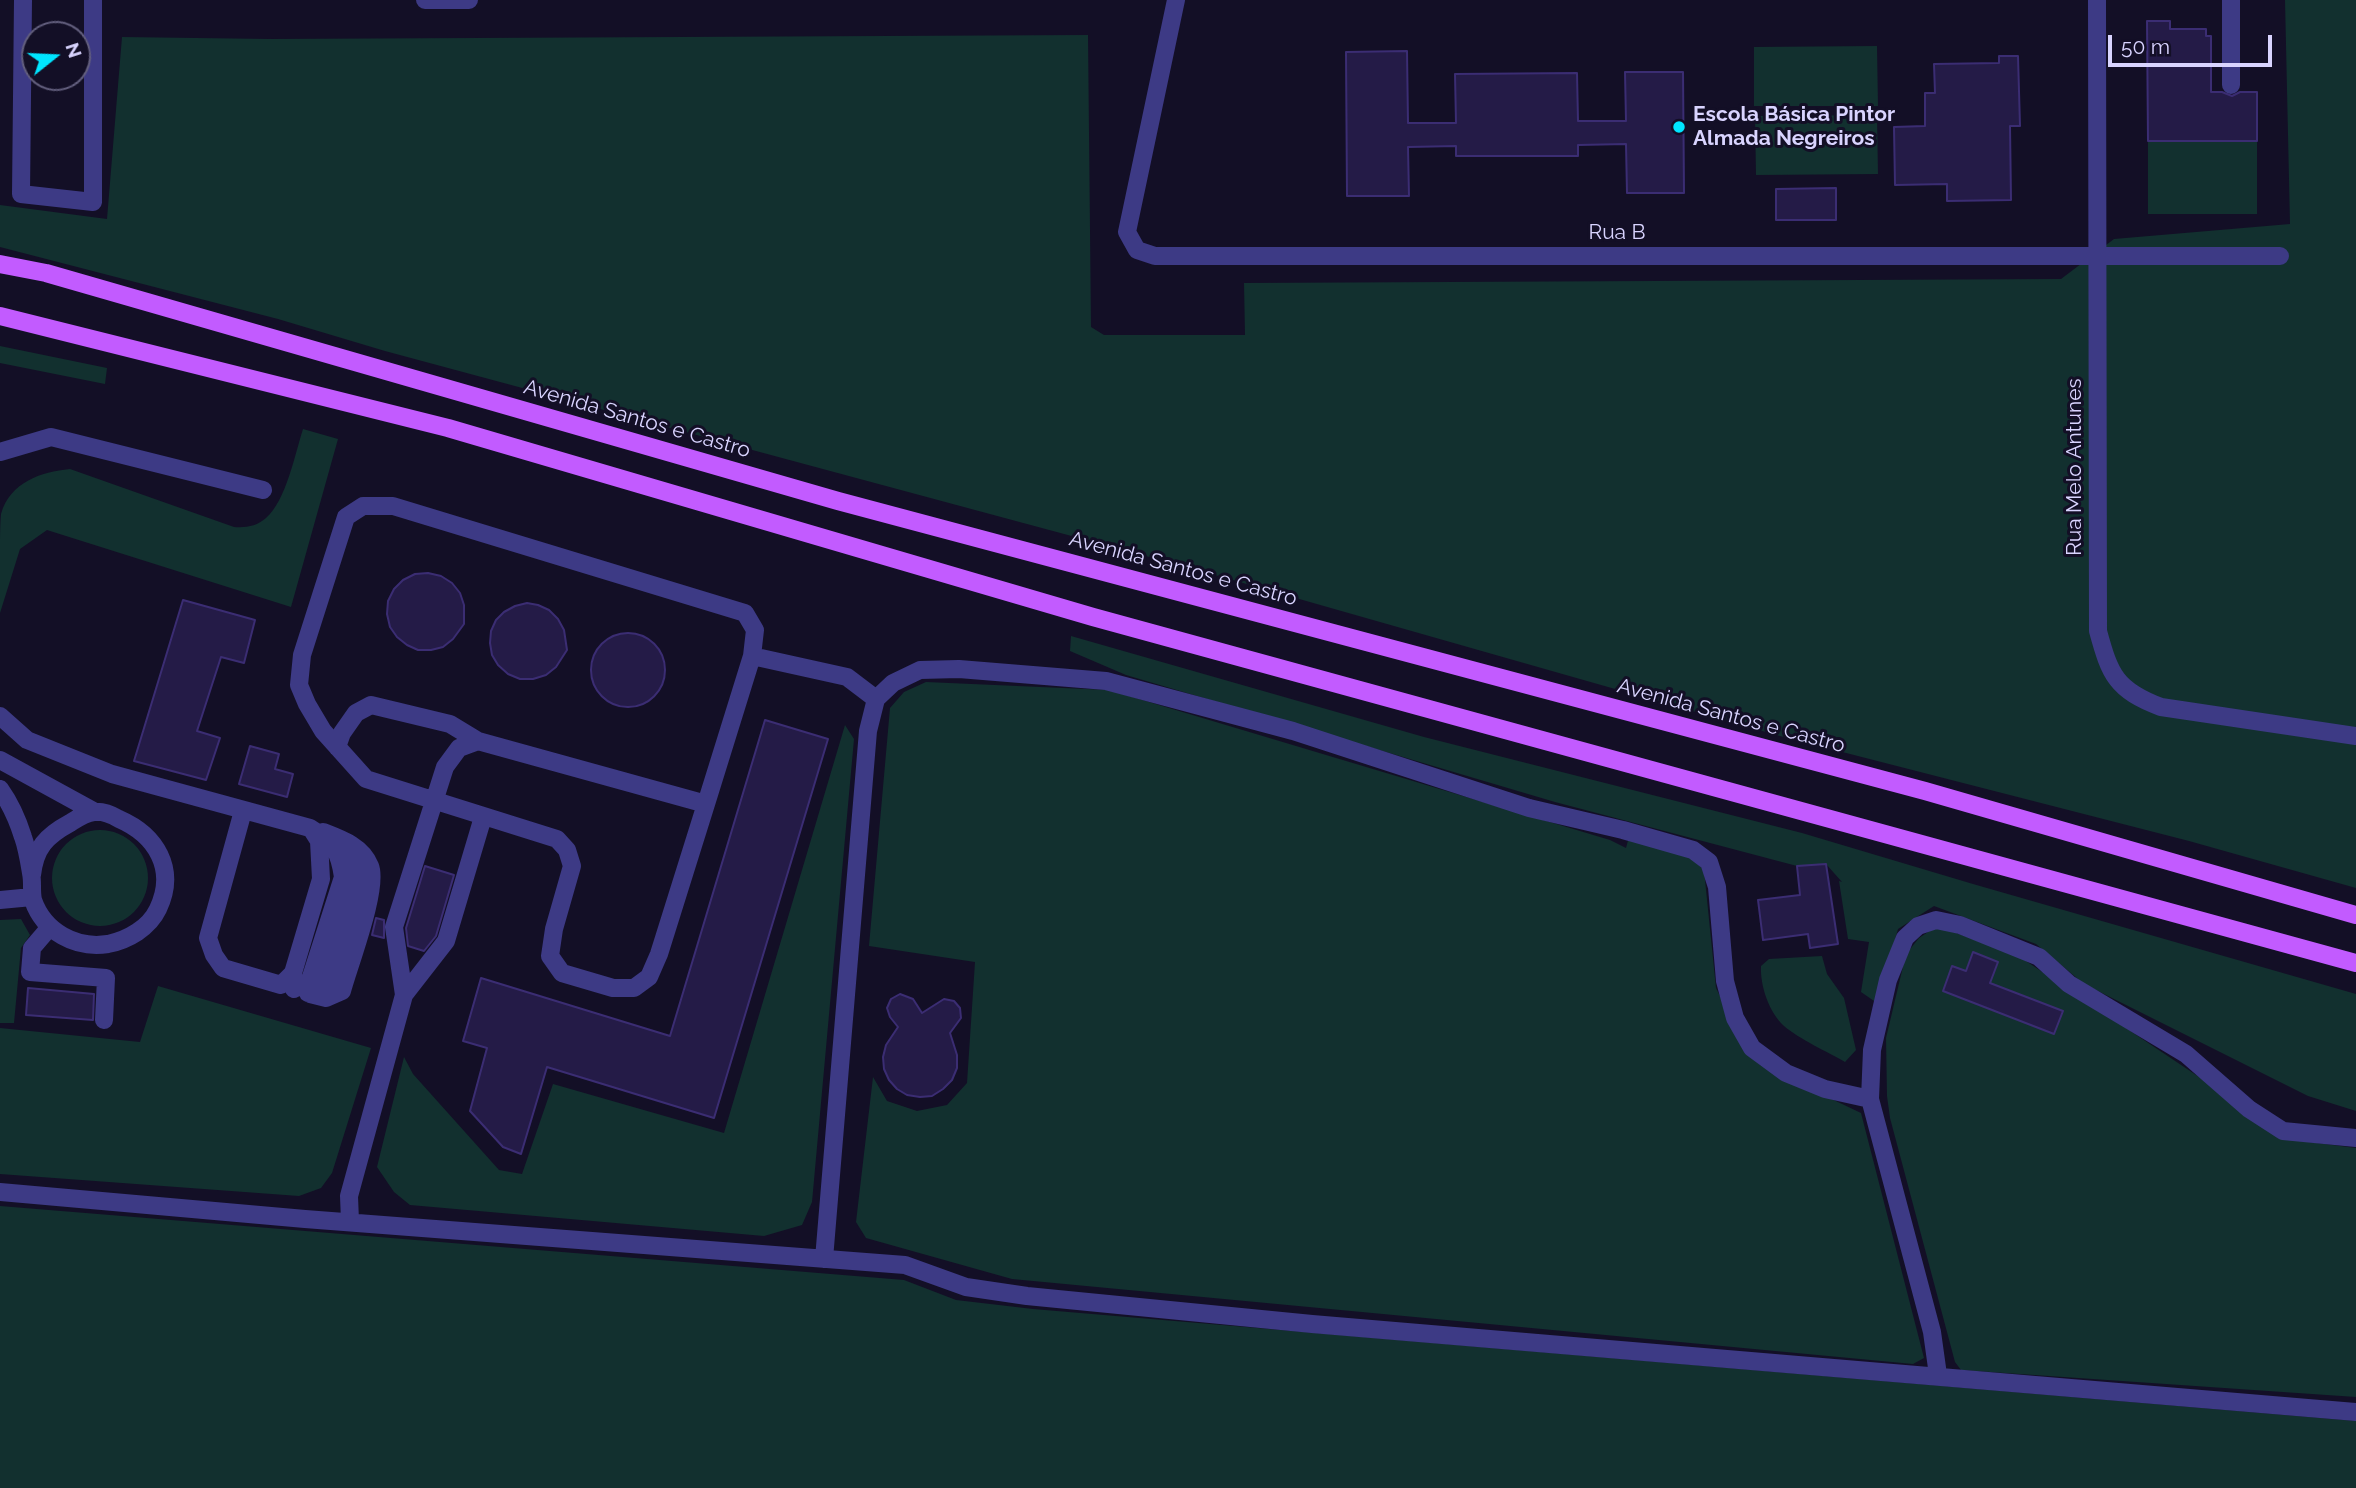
<!DOCTYPE html>
<meta charset="utf-8">
<style>
body{margin:0}
#map{position:relative;width:2356px;height:1488px;overflow:hidden;background:#130f26;font-family:Raleway,sans-serif}
canvas{display:block}
.north{position:absolute;left:21px;top:21px;width:70px;height:70px;box-sizing:border-box;background:#130f26;border:2px solid #625e7d;border-radius:50%;rotate:72deg;font-size:19px;font-weight:700;line-height:28px;text-align:center;color:#d9d4ff}
.north::after{content:'';display:block;margin:auto;width:24px;height:32px;background:#00e5ff;clip-path:polygon(50% 0,100% 100%,50% 72%,0 100%)}
.scale{position:absolute;left:2108px;top:35px;width:164px;height:32px;box-sizing:border-box;border:4px solid #d9d4ff;border-top:0;padding-left:9px;font-size:21px;line-height:24px;white-space:nowrap;color:#d9d4ff;-webkit-text-stroke:5px #130f26;paint-order:stroke}
</style>
<div id="map">
<canvas width="2356" height="1488"></canvas>
<div class="north">N</div>
<div class="scale">50 m</div>
</div>
<script>
const c = document.querySelector('canvas').getContext('2d');
c.lineJoin = 'round';
function paint(path, color) { c.fillStyle = color; c.fill(path, 'evenodd'); }
function strokePath(path, color, width, dash) { c.strokeStyle = color; c.lineWidth = width; c.lineCap = dash ? 'butt' : 'round'; c.setLineDash(dash || []); c.stroke(path); }
function write(font, color, halo, rows, align = 'center') {
  c.font = font + ' Raleway,sans-serif'; c.lineWidth = 6; c.setLineDash([]); c.textBaseline = 'middle'; c.strokeStyle = halo; c.fillStyle = color; for (const [text, x, y, turn = 0] of rows) {
    c.save(); c.translate(x, y); c.rotate((+turn || 0) * Math.PI / 180); c.textAlign = isNaN(turn) ? turn : align; if (halo) c.strokeText(text, 0, 0); c.fillText(text, 0, 0); c.restore();
  }
}
paint(new Path2D(`
 M2285,0H2356V888L2189,841L1780,736L1194,569L385,351L278,319L0,247V205L107,219L122,37L270,39L1088,35L1091,327L1104,335H1245L1244,283L2061,279L2114,239L2290,224Z
 M1877,46L1878,106H1754V47Z
 M1877,115L1878,174L1756,175L1755,116Z
 M2148,141H2257V214H2148Z
 M0,346L107,368L105,384L0,363Z
 M303,429L338,439L291,607L47,530L20,549L0,613C0,593 0,573 0,552C0,541 0,525 1,514C10,482 41,472 70,469L234,527C246,528 257,526 266,518C286,501 295,454 303,429Z
 M1071,636L1424,737L1802,833L1973,884L2356,994V1111L2308,1096L2084,984L2036,944L1934,906L1898,929L1877,1003L1861,992L1869,942L1848,939L1839,881L1842,882L1826,864L1797,866L1555,802L1126,675L1070,651Z
 M926,682L1109,690L1610,840L1626,848L1629,837L1692,858L1704,870L1716,988L1743,1042L1760,1065L1861,1113L1924,1358L1913,1364L1012,1279L866,1238L856,1222L873,1077L887,1101L917,1111L947,1105L967,1083L975,962L869,946L890,708L904,692Z
 M845,725L854,739L812,1202L802,1225L764,1236L410,1205L394,1192L377,1167L404,1057L413,1074L499,1170L522,1174L553,1084L724,1133Z
 M52 878a48 48 0 1 1 96 0a48 48 0 1 1-96 0Z
 M21,919L30,935L21,948L14,1023H0V920Z
 M1937,926L2017,955L2293,1140L2356,1148V1397L1961,1370L1955,1362L1890,1118L1887,1096L1886,1038L1906,954L1919,938Z
 M1822,956L1827,974L1844,998L1856,1050L1845,1062C1828,1052 1799,1039 1784,1026C1769,1012 1760,986 1761,966L1769,959Z
 M158,986L371,1048L332,1173L321,1188L299,1196L0,1174V1028L140,1042Z
 M0,1206L904,1280L956,1300L1033,1309L2356,1421V1488H0Z`), '#12302f');
const building = new Path2D(`
 M2147,21H2170V29H2206V36H2211V92H2222L2232,96L2240,92H2257V141H2148Z
 M1407,51L1408,123H1456L1455,74L1577,73L1578,121H1626L1625,72H1683L1684,193H1627L1626,144L1578,145V156H1456V146L1408,147L1409,196H1347L1346,52Z
 M1999,56H2018L2020,126H2010L2011,200L1947,201V184L1895,185L1894,127L1925,126V93H1935L1934,64L1999,63Z
 M1836,188V220H1776V189Z
 M428,573L441,576L452,583L460,593L464,605V624L453,639L443,647L431,650H418L407,645L397,637L390,627L387,614L388,601L394,589L403,580L415,574Z
 M183,600L255,620L244,663L221,657L197,731L220,738L206,780L134,761Z
 M527,603L538,605L549,610L558,619L564,630L567,650L556,667L546,675L533,679H520L508,674L498,665L492,655L490,643L491,631L496,620L504,612L515,606Z
 M591 670a37 37 0 1 1 74 0a37 37 0 1 1-74 0Z
 M765,720L828,739L714,1118L547,1067L521,1154L503,1147L470,1111L487,1048L463,1041L481,978L670,1036Z
 M250,746L279,754L275,769L293,774L287,797L239,784Z
 M1826,864L1838,944L1810,948L1808,934L1763,940L1758,900L1800,895L1797,866Z
 M425,866L454,875L436,936L424,951L408,946L406,928Z
 M376,918L384,920V938L372,935Z
 M1973,952L1998,962L1990,983L2063,1011L2054,1034L1943,991L1952,966L1966,971Z
 M28,988L94,994L93,1020L26,1015Z
 M900,994L913,999L922,1013L944,999L954,1001L960,1008L961,1018L950,1033L957,1055V1068L952,1080L943,1089L932,1096L920,1097L907,1095L897,1089L889,1080L884,1069L883,1057L886,1045L898,1027L890,1017L887,1008L891,999Z`);
paint(building, '#241b47');
strokePath(building, '#3b2d73', 2);
strokePath(new Path2D(`
 M23,0L21,194L93,202V0
 M425,0H469
 M1176,0L1127,232L1137,250L1155,256H2280
 M2097,0L2098,631C2110,675 2116,690 2161,707L2356,736
 M2231,0V85
 M0,452L51,437L263,490
 M752,656L847,677L876,699L893,683L920,670L959,669L1106,681L1293,731L1529,808L1623,830L1693,850L1709,862L1717,887L1725,981L1735,1018L1752,1048L1786,1073L1825,1089L1870,1099
 M0,716L27,740L112,774L310,828C333,842 339,849 343,877L310,980L294,989
 M478,741L459,748L445,767L394,927L404,995L446,941L483,817
 M337,747L342,733L356,713L371,705L450,724L478,741L706,804L659,954L649,977L634,988H613L562,973L550,956L554,929L572,866L567,850L557,839L366,779L323,731L307,704L299,685L302,655L346,517L363,506H393L745,613L755,630L752,656L706,804
 M0,760L95,812
 M0,789C10,803 18,821 23,837C27,848 29,861 31,873C33,882 31,891 33,900C44,932 76,949 108,944C128,940 149,928 158,909C177,869 156,835 119,819C112,815 103,811 94,812C85,813 78,818 70,823C46,836 35,848 32,875
 M243,811L208,938L214,955L223,968L281,985L293,973L321,879L319,841L312,830
 M0,900L32,897
 M50,927L32,948L30,972L106,978L104,1020
 M308,993L326,988L359,879L353,858L346,847
 M310,994L326,998L342,991C349,965 379,887 370,866C362,846 341,839 323,832
 M0,1192L305,1219L905,1265L966,1287L1027,1296L1312,1324L2356,1412
 M350,1221L349,1196L404,995
 M824,1259L868,731L876,699
 M1938,1375L1932,1332L1870,1099L1872,1050L1888,980L1905,938L1918,926L1936,920L1960,925L2039,957L2069,984L2186,1054L2249,1109L2283,1131L2356,1138`), '#3d3a85', 18);
strokePath(new Path2D(`
 M0,264L46,273L838,501L1925,791L2356,915
 M0,316L448,428L1093,617L2356,963`), '#c25bff', 18);
for (const [x, y, r, color] of [
 [1679,127,7,"#00e5ff"]
]) { const dot = new Path2D(); dot.arc(x, y, r, 0, 2 * Math.PI); c.fillStyle = color; c.fill(dot); strokePath(dot, '#130f26', 2.5); }
write('bold 21px', '#d9d4ff', '#130f26', [
 ["Escola Básica Pintor",1693,115],
 ["Almada Negreiros",1693,139]
], 'left');
write('21px', '#d9d4ff', '#130f26', [
 ["Rua B",1617,233],
 ["Avenida Santos e Castro",637,419,16],
 ["Rua Melo Antunes",2075,467,-90],
 ["Avenida Santos e Castro",1183,569,15],
 ["Avenida Santos e Castro",1731,716,15]
]);
</script>
